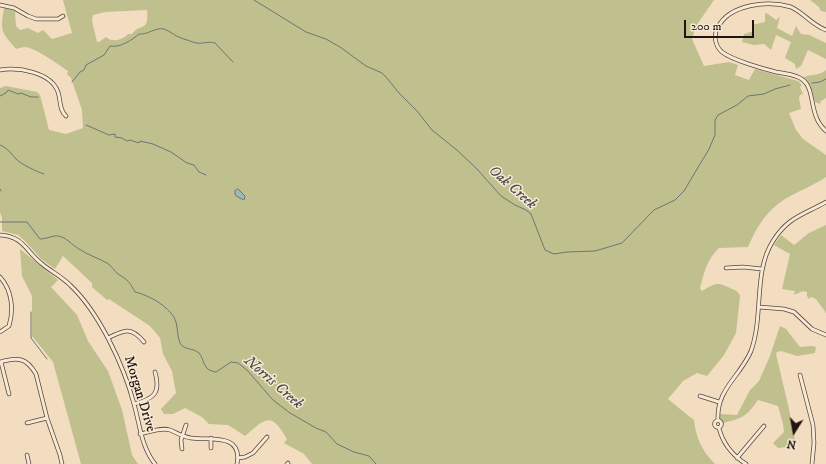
<!DOCTYPE html>
<style>
body{margin:0}
#map{position:relative;width:826px;height:464px;overflow:hidden;background:#f2ddc0;font-family:"IM FELL DW Pica",serif}
canvas{display:block}
.north{position:absolute;left:774px;top:412px;width:40px;height:40px;-webkit-text-stroke:3px #f7e9d6;paint-order:stroke;rotate:191deg;font-size:11px;font-weight:700;line-height:16px;text-align:center;color:#21130d}
.north::after{content:'';display:block;margin:auto;width:14px;height:18px;background:#21130d;clip-path:polygon(50% 0,100% 100%,50% 72%,0 100%)}
.scale{position:absolute;left:684px;top:20px;width:70px;height:18px;box-sizing:border-box;border:2px solid #21130d;border-top:0;padding-left:5px;font-size:12px;line-height:14px;white-space:nowrap;color:#21130d;-webkit-text-stroke:3px #f7e9d6;paint-order:stroke}
</style>
<div id="map">
<canvas width="826" height="464"></canvas>
<div class="north">N</div>
<div class="scale">200 m</div>
</div>
<script>
const c = document.querySelector('canvas').getContext('2d');
c.lineJoin = 'round';
function paint(path, color) { c.fillStyle = color; c.fill(path, 'evenodd'); }
function strokePath(path, color, width, dash) { c.strokeStyle = color; c.lineWidth = width; c.lineCap = dash ? 'butt' : 'round'; c.setLineDash(dash || []); c.stroke(path); }
function write(font, color, halo, rows, align = 'center') {
  c.font = font + ' "IM FELL DW Pica",serif'; c.lineWidth = 3; c.setLineDash([]); c.textBaseline = 'middle'; c.strokeStyle = halo; c.fillStyle = color; for (const [text, x, y, turn = 0] of rows) {
    c.save(); c.translate(x, y); c.rotate((+turn || 0) * Math.PI / 180); c.textAlign = isNaN(turn) ? turn : align; if (halo) c.strokeText(text, 0, 0); c.fillText(text, 0, 0); c.restore();
  }
}
paint(new Path2D(`
 M63,0H714L696,26L692,39L704,66L729,62L738,65L735,75L749,80L755,69L798,81L802,85L800,87L803,94L800,95L799,98L801,109L789,113L796,130L803,139L826,155V177C813,186 798,191 785,199C767,210 756,228 748,247L719,248C707,259 704,273 700,288L702,291C715,284 716,281 730,288C735,290 738,291 740,296L736,333L724,355L707,376L697,373L683,381L668,399L685,413L694,420C696,438 702,451 715,464H312L304,454L284,443L287,439C271,411 266,418 245,436L228,425L209,424L202,417L185,408L173,414H164L161,409L176,393L172,371L163,354L160,338L150,326L109,299L107,300L92,287V283L63,256L55,269L41,259L26,242L18,235L2,231V218L0,212V88L6,86L37,92L40,95L49,130L66,134L83,128L82,110L71,78L67,74L68,71C57,64 38,49 25,47C22,47 19,48 16,49C1,31 0,32 4,8L15,11L16,26L20,30L28,28L38,33L43,30L52,39L72,33ZM147,10C149,33 141,22 132,34H128C123,40 112,43 106,37L99,42H97L92,21L93,15L105,12Z
 M810,0H826V12L821,11L819,7Z
 M765,13L768,14L776,20L780,17L777,28L792,36L796,26L801,34L809,35L826,43V59L808,50L801,66L796,69L795,64L785,58L791,42L776,35L771,50L764,44L754,45L742,42L744,34L754,31L752,25L765,22Z
 M826,70V98L821,101L820,104L815,102C813,92 811,84 803,78C810,73 818,77 826,70Z
 M826,225V313L816,299L811,297L809,299L807,296V292L803,291L794,295L795,291L782,289L790,254L774,245L781,235L794,245L809,233Z
 M20,249L58,280L51,287L77,315L88,341L108,371L122,410L132,455L138,464H81L53,362L32,336V296L22,276Z
 M780,326L786,329L800,347L812,346L816,347L815,353L797,356L781,351L777,352L776,354L789,409L796,446L778,448L773,443L784,432L783,424L778,406L758,400C746,417 743,418 723,423L719,419V414L737,415L750,390L759,381L770,356Z`), '#c0bf8e');
const water = new Path2D(`
 M238,189L245,196L244,200L236,196L235,194V191Z`);
paint(water, '#9dbab9');
strokePath(water, '#6b7774', 1);
strokePath(new Path2D(`
 M254,0L306,32L326,39L340,47L366,66L382,73L386,77L399,93L417,111L432,130L458,151L477,169L501,196L515,205L526,210L531,214L545,250L554,254L567,252L595,251L622,243L654,210L675,200L684,191L709,149L715,135V120L718,115L737,105L748,96L764,94L775,89L790,85
 M72,82L80,72L84,70L86,65L104,55L110,46C120,48 132,40 139,34C148,35 155,27 164,29C170,31 175,36 181,38C186,40 191,41 196,43C202,44 209,41 215,43L233,62
 M812,83L820,82L826,79
 M0,96L6,93L8,90L18,94L21,93L31,97H38
 M86,125L109,135L115,134V137L122,138L127,141L130,140L139,143L140,141L153,144L171,152L187,163L194,165L199,172L206,175
 M0,145C6,147 12,154 16,159C21,164 37,172 44,174
 M0,189L1,191
 M0,222H27L40,239C46,239 54,235 58,236C66,237 72,245 79,249C88,255 98,258 107,263C112,266 114,271 118,274C129,281 129,281 135,292C149,295 172,308 176,322C178,328 177,337 180,343C183,350 194,348 199,353C205,360 202,370 216,372L231,362L238,363L247,370L273,400L290,413L316,428L326,432L337,444L354,452L369,456L376,464
 M31,312V338L47,359`), '#6b7774', 1);
const minor = new Path2D(`
 M0,5L14,8L28,16L36,19H58L63,16
 M826,30C812,25 804,13 791,7C768,0 730,4 718,27C713,35 715,46 722,52C732,60 764,69 776,72C785,74 796,74 803,80C816,90 808,116 826,131
 M0,70C18,67 51,72 58,92C61,101 59,110 66,116
 M0,235C23,236 26,251 41,263C50,271 61,276 70,285C99,312 124,366 134,404C140,425 141,446 155,464
 M726,268L743,267L762,269
 M0,277C12,290 14,310 9,326L0,332
 M759,307L784,309L794,312L812,329L826,335
 M108,338C124,330 131,326 144,342
 M0,362C17,357 26,357 36,374L47,418L60,455L62,464
 M1,362L9,394
 M800,375L813,425L814,443L812,464
 M700,396L719,402
 M134,404C154,399 161,393 155,372
 M714.5 424a3.5 3.5 0 1 1 7 0a3.5 3.5 0 1 1-7 0Z
 M718,421C716,389 740,377 751,351C764,315 753,272 773,241C788,217 803,215 826,202
 M27,423L47,418
 M719,428C723,444 732,455 746,464
 M140,434C149,432 162,427 170,430C177,433 183,437 191,438C209,441 243,432 237,464
 M211,438V448
 M182,449L181,440L186,425
 M27,455L29,464
 M238,458L245,457L253,453L267,437
 M737,458L764,426
 M287,464L288,463`);
strokePath(minor, '#55463a', 4.5);
strokePath(minor, '#f7e9d6', 3);
write('14px', '#21130d', '#f7e9d6', [
 ["Morgan Drive",139,394,73]
]);
write('italic 15px', '#4c4d49', '#f7e9d6', [
 ["Oak Creek",512,188,41],
 ["Norris Creek",273,383,41]
]);
</script>
